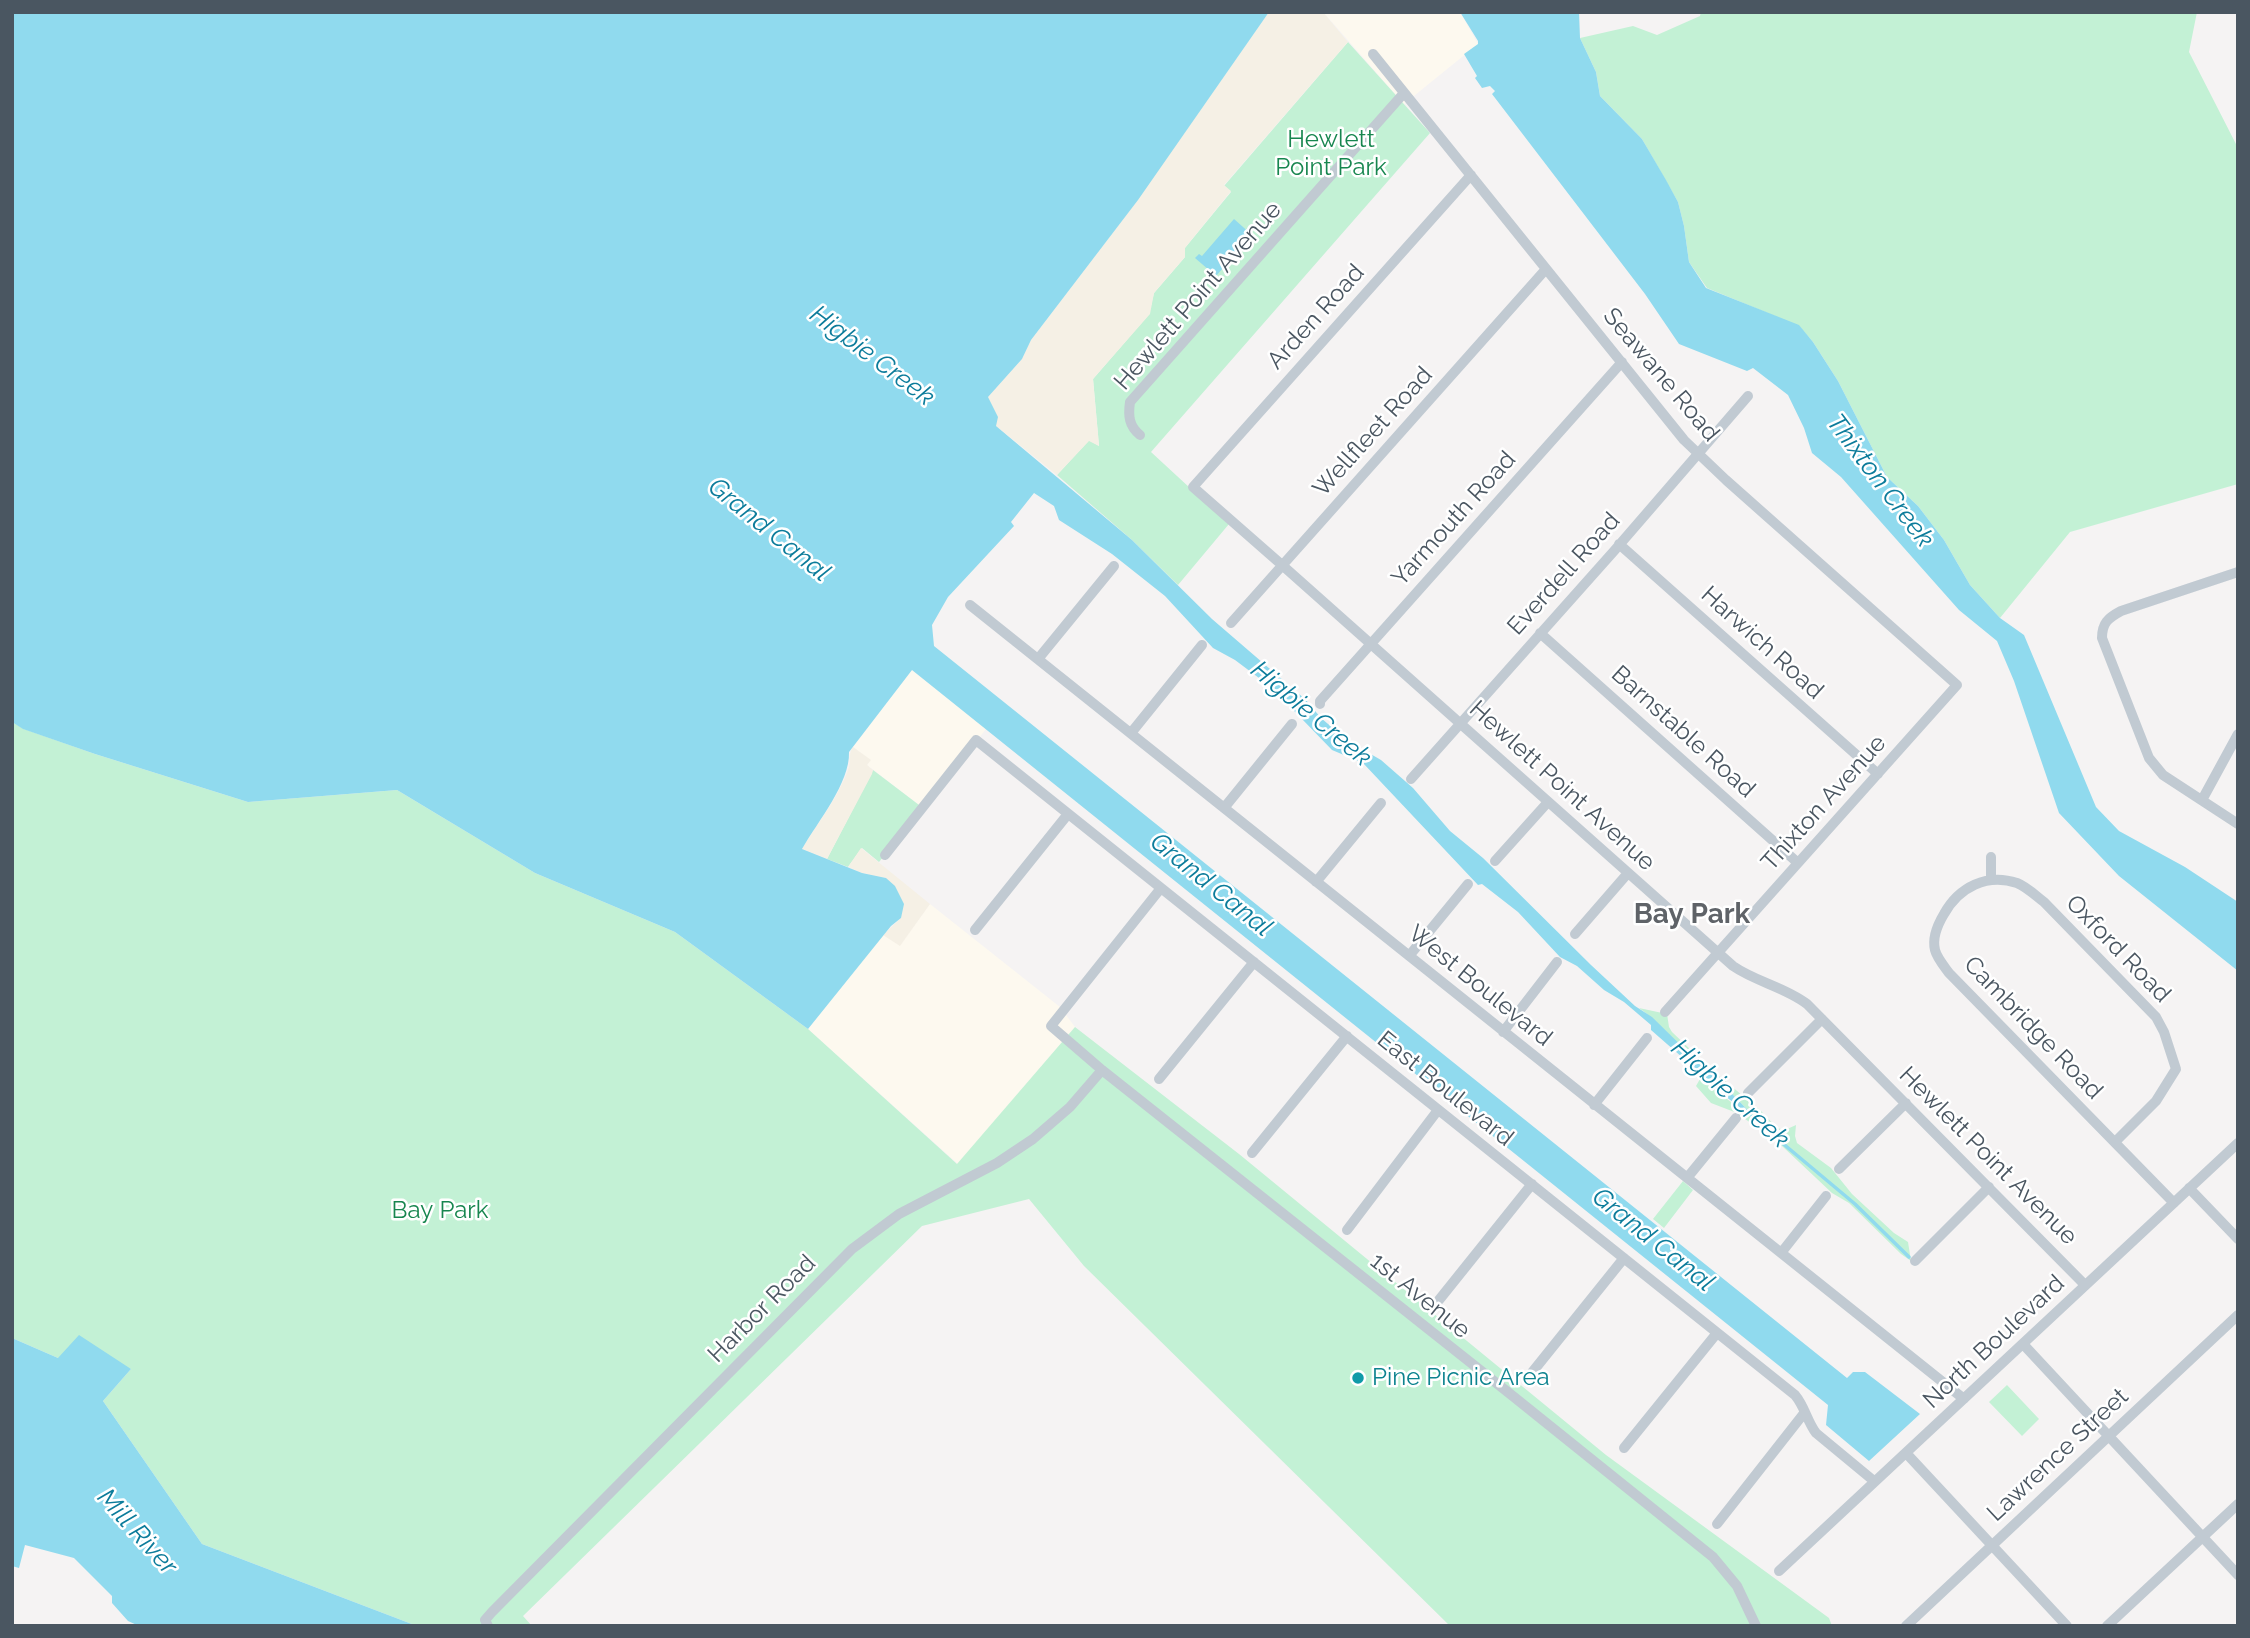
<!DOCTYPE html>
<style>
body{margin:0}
#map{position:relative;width:2250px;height:1638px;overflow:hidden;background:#f5f3f3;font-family:Raleway,sans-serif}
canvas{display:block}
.frame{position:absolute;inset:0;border:14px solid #4a5661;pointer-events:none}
</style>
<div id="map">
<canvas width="2250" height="1638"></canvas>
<div class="frame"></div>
</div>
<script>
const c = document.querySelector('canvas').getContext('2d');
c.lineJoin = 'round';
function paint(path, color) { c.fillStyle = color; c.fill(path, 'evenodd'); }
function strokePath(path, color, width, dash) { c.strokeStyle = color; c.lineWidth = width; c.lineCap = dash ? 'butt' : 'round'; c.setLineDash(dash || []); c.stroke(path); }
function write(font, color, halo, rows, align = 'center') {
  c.font = font + ' Raleway,sans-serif'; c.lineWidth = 5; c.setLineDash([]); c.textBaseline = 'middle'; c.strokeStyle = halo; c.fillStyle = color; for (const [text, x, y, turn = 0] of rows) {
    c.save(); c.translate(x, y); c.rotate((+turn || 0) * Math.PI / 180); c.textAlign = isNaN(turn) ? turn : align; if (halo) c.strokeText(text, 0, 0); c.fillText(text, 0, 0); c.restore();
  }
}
paint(new Path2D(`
 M1460,12L1478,44L1404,104L1324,13Z
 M912,670L986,729L923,808L867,765L870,760L853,747Z
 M930,904L1060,1007L1075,1027L958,1164L808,1029L883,935L900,945Z`), '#fdf9ef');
paint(new Path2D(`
 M1701,12H2197L2189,52L2238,148V484L2070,532L2000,618L1970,585L1944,540L1918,506L1887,477L1838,381L1813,342L1799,326L1707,288L1689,262L1684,226L1678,202L1642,139L1600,96L1596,72L1580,38L1633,26L1657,35L1700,16Z
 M1348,42L1430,133L1151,452L1229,524L1178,585L1132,540L1057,475L1089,440L1099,446L1093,379L1149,314L1154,293L1185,257L1184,249L1231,192L1224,186Z
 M12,722L24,729L95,754L248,802L397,790L535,873L675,932L808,1029L957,1164L1075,1027L1239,1154L1606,1455L1829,1618L1832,1626H1450L1084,1266L1029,1199L922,1226L523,1616L532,1626H417L202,1544L103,1401L131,1369L58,1358L12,1338Z
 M873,770L923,808L879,862L862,848L848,867L827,859Z
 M1639,1008L1667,1014L1669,1027L1672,1032L1712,1070L1761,1111L1777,1128L1785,1130L1796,1125L1795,1136L1797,1143L1831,1168L1852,1194L1894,1233L1908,1242L1911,1261L1901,1254L1849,1203L1832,1193L1782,1146L1737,1113L1711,1103L1696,1086L1700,1079L1711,1083L1727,1099L1762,1125L1710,1071C1683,1054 1665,1026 1639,1008Z
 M1683,1181L1693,1190L1664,1228L1653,1219Z
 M2007,1385L2039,1419L2022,1436L1989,1402Z`), '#c3f1d5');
paint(new Path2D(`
 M1269,12H1323L1348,42L1224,185L1231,191L1185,248V257L1154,293L1150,314L1093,379L1099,446L1089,441L1057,475L996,426L988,397L1022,359L1031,340L1127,214Z
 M853,747L871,760L867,765L873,770L872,774L827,859L802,849C817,824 840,795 849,767C851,760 848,754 853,747Z
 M861,848L930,904L900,946L883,935L901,918L886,878L862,873L848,867Z`), '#f5f0e5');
paint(new Path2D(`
 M12,12H1269L1138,200L1031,340L1022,359L988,397L998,417L996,426L1132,540L1212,619L1306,700L1321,718L1348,741L1381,760L1413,788L1450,831L1483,858L1591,965L1635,1006L1652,1017L1700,1064L1710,1071L1765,1128L1704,1079L1699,1072L1651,1030V1025L1624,1002L1604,990L1577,966L1560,957L1518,912L1482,884L1478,885L1363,763L1332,750L1271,687L1235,660L1213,648L1165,596L1112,554L1059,520L1054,506L1034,493L1011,522L1014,526L948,597L932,625L934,646L1847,1378L1853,1372H1865L1920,1414L1869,1461L1826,1425L1828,1405L912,670L849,752C850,783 818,821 802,849L862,873L886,878L895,886L904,904L901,918L891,926L808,1029L675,932L535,873L397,790L248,802L95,754L23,729L12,722Z
 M1460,12H1579L1580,38L1596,72L1600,96L1642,139L1666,180L1678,202L1684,226L1689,262L1706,288L1799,325L1813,342L1838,381L1887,477L1918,506L1944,540L1970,585L2000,618L2024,635L2096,807L2119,831L2185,867L2238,902V971L2119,876L2059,813L2014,681L1997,641L1959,610L1841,477L1812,453L1804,428L1788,395L1753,368L1747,371L1679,344L1645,294L1492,94L1495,91L1490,86L1482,88L1475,78L1477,76L1464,54L1478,44V41Z
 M1234,219L1252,235L1216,276L1195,258L1199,254L1202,256Z
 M79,1335L131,1369L103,1401L202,1544L417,1626H139L128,1621L112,1603V1596L74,1558L25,1545L19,1568L12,1566V1338L58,1358Z`), '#90daee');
strokePath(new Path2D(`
 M1762,1126L1855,1204L1909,1257`), '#90daee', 3.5);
strokePath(new Path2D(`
 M1373,54L1684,440L1726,480L1957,685L1665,1012
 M1471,175L1193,487L1282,565L1733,966C1756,982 1785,987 1807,1004L2085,1285
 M1140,435C1129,426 1128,416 1130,402L1404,93
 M1619,544L1878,774
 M2238,572L2121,611C2108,618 2102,623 2102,638L2149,758L2163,775L2238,824
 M970,605L1964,1399
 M1231,623L1546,269
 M1540,633L1798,863
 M1038,659L1114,566
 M1320,704V701L1622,362
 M1131,733L1202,645
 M1411,779L1614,551L1748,396
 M2202,800L2238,734
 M1224,808L1292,724
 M885,855L976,740L1795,1395C1805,1407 1807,1421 1816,1433L1874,1481
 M1991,857V879
 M1495,861L1548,802
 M1316,882L1381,803
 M1161,888L1051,1026L1102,1070L1514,1397L1713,1557L1737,1586L1756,1626
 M975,930L1068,814
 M1575,934L1628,873
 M1409,956L1468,884
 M1503,1032L1557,962
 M1159,1079L1254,962
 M1748,1093L1822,1019
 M1594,1105L1647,1038
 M2115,1142L2156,1101L2176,1069L2164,1032L2156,1017L2044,902C2036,896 2027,887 2017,883C1987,873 1959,887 1944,914C1938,924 1932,938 1935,950C1937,958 1944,966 1949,973L2174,1203
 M1252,1153L1347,1036
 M1839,1169L1906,1103
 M1687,1178L1736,1118
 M2189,1188L2238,1239
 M1347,1230L1438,1110
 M1781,1253L1826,1196
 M1915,1261L1989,1187
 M1439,1300L1532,1184
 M2023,1344L2238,1575
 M1530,1375L1624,1258
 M1624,1448L1717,1333
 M1906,1453L2067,1626
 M1717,1524L1805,1412
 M1779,1571L2238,1143
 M488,1626L485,1620L492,1612L852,1249L899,1214L997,1163L1033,1139L1070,1107L1102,1070
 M1906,1626L2238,1315
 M2107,1626L2238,1504`), '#c1cad2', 10);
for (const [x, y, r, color] of [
 [1358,1378,7,"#0f9aa8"]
]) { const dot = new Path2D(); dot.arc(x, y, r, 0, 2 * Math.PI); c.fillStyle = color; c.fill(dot); strokePath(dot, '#fff', 2.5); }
write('24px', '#17864f', '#fff', [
 ["Hewlett",1331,140],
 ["Point Park",1331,168],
 ["Bay Park",440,1211]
]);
write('24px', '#4a5661', '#fff', [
 ["Hewlett Point Avenue",1198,296,-49],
 ["Arden Road",1316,317,-48],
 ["Seawane Road",1661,375,50],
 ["Wellfleet Road",1373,432,-48],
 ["Yarmouth Road",1454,519,-48],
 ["Everdell Road",1564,574,-48],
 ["Harwich Road",1762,643,42],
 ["Barnstable Road",1683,732,42],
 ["Hewlett Point Avenue",1562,786,42],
 ["Thixton Avenue",1824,803,-48],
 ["Oxford Road",2118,949,46],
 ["West Boulevard",1480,986,39],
 ["Cambridge Road",2033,1028,46],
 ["East Boulevard",1445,1089,39],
 ["Hewlett Point Avenue",1988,1156,45],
 ["1st Avenue",1420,1296,39],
 ["Harbor Road",762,1309,-45],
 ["North Boulevard",1994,1342,-43],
 ["Lawrence Street",2058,1455,-43]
]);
write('24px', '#0d838f', '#fff', [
 ["Pine Picnic Area",1372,1378]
], 'left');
write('italic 26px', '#0c7c9b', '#fff', [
 ["Higbie Creek",872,356,37],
 ["Thixton Creek",1880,481,53],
 ["Grand Canal",769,530,39],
 ["Higbie Creek",1311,714,40],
 ["Grand Canal",1211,885,39],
 ["Higbie Creek",1730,1094,42],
 ["Grand Canal",1653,1240,39],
 ["Mill River",137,1532,48]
]);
write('bold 28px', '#5f6368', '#fff', [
 ["Bay Park",1692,915]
]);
</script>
